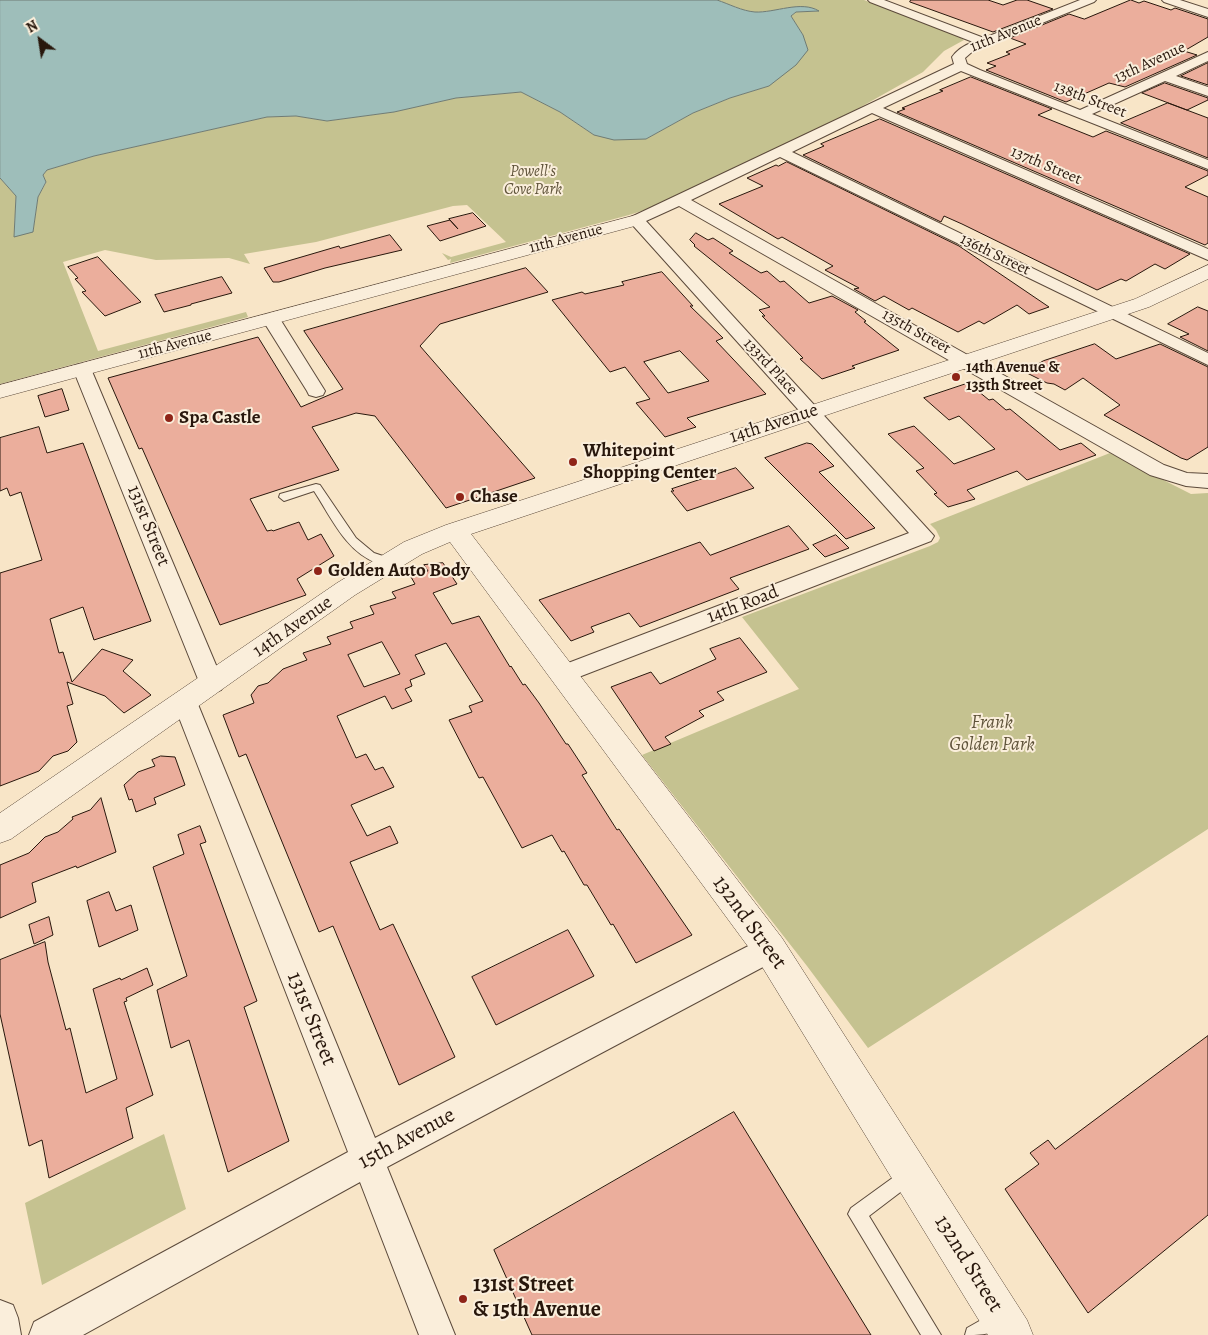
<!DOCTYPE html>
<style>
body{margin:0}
#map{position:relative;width:1208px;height:1335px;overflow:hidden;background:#f8e5c7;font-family:Alegreya,serif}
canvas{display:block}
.north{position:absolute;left:15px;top:15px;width:50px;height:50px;-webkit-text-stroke:4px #faeedb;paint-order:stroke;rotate:329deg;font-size:14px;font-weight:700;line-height:20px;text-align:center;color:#28170c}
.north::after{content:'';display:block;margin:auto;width:18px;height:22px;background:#28170c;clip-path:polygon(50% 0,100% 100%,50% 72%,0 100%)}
</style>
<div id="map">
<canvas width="1208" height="1335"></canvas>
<div class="north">N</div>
</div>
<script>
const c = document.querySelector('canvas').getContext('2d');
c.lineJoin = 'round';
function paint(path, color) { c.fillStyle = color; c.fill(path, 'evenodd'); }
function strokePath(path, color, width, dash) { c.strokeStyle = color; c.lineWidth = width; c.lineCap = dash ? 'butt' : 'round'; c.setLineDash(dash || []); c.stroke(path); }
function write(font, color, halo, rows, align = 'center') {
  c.font = font + ' Alegreya,serif'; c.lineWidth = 4; c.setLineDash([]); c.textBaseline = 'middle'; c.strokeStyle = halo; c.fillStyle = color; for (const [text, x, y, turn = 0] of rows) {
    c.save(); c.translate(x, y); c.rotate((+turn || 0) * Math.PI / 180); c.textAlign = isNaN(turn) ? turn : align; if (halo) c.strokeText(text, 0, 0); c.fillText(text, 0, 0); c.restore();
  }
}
paint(new Path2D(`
 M717,0H864L955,34L964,40L944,51L923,72L827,126L667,203L629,215L450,263L451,259L448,260L442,253L451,257L506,242L467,205L453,206L316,242L244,254L250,264L229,258L156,260L105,250L63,262L98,351L246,312L248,317L0,384V178L16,196L14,235L33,231L38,197L46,183L43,175L47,170L94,156L267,117L296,116L327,121L393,112L456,98L521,92L560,112L594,135L646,139L693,113L730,98L769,86L803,35L791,16L796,12L818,11C803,1 773,13 755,12C742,11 729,4 717,0Z
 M1110,453L1191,494L1208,493V829L868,1048L807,966L642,755L799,689L742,617L930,546L938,542L940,538L936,530L930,524Z
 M164,1134L186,1209L42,1285L25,1203Z`), '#c5c290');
const water = new Path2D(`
 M0,0H717C729,4 742,11 755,12C775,13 801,0 819,11L796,12L791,16L803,35L808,50L796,65L769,86L730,98L693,113L646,139L614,140L594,135L560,112L521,92L456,98L394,112L327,121L296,116L267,117L94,156L47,170L43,175L46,182L38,197L33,232L14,237L16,196L0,178Z`);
paint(water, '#9ebeba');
strokePath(water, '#6f7b74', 1);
const building = new Path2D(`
 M911,0H988L1003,5L1017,0H1027L1053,9L993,32L910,2Z
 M1131,0L1139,3L1144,1L1171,10L1175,8L1208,19V37L1184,51L1197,55L1125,87L1109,83L1066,102L986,70L996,66L987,63L1010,54L1006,52L1026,44L1010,38L1069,14L1084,19Z
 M1208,63V85L1181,76Z
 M971,77L1052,109L1038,115L1093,137L1106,131L1208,171V175L1185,187L1208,197V243L1205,245L897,112L905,109L902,108L943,91L940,90Z
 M1165,83L1208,98V100L1187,110L1142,93Z
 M1168,103L1208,118V158L1121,123Z
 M880,119L1190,254L1165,269L1155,264L1126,281L1121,279L1097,290L962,224L944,216L941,222L803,155L824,146L821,144Z
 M787,162L959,246L1049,307L1029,314L1017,305L984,324L979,321L958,332L912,308L909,310L884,296L875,301L854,289L859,288L825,270L833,266L782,237L778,239L719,204L763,186L747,178L776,165L778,166Z
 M473,213L486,226L440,241L427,226L450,220L458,229L449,219Z
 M696,233L708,240L713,238L733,251L729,253L761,273L767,271L780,282L784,281L809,303L832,296L858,310L855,312L866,321L864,322L899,350L852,366L855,368L822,379L800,359L803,358L762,316H765L759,310L770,307L694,246L695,245L690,240Z
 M390,235L402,250L325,268L279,282H273L264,268L339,246L340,248Z
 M98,257L114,274L141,302L105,316L82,292L86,291L75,279L78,278L68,267Z
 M526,268L548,292L440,324L420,346L535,478L446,508L375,416L356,413L312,427L339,470L250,499L267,531L272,530L273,531L299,522L308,540L321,534L334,556L297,579L306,595L220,625L142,448L139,449L108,378L258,337L301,407L343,389L304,331Z
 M662,272L693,306H690L723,338L716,341L766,394L687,418L696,427L665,437L636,403L650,399L625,367L610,372L552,300L582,292L585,294L624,285L622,282ZM680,351L709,381L668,393L644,362Z
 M222,277L232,293L191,304V305L164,312L155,295Z
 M1198,307L1208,311V351L1180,337L1189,334L1168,324Z
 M1095,344L1116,359L1160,344L1208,367V447L1187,460L1181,458L1104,415L1120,405L1083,378L1065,390L1054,384L1047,383L1025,372L1043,361Z
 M966,384L975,392L978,391L989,400L993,399L1006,410L1010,409L1060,450L1081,443L1096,455L1027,480L1017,471L967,490L975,499L948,507L934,494L937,493L916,471L924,468L888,434L914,426L954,464L995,449L959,416L949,420L924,398Z
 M62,389L69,410L45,417L38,396Z
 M39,427L47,453L83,443L151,621L94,640L83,607L50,619L59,653L63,652L72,682L102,649L133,660L123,671L151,695L124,713L105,696L67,682L73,704L67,706L77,742L68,751L53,756L39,771L0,786V573L42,560L21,492L10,496L7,488L0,491V438Z
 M807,443L812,444L834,466L819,472L875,528L846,539L765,458Z
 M736,468L754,488L687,511L671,491H674L672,489Z
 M789,526L809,549L730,578L739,589L640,627L629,613L591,627L594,632L571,641L539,600L700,542L710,555Z
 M836,535L849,548L825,557L813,545Z
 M443,563L457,584L433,593L452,624L479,616L510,667L511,666L523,685L525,684L539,703L566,744H568L587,773L582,775L617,830L619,829L692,935L636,963L613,924L611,925L587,885H584L564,851L562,852L552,835L522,848L483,777L479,778L449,720L472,712L469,706L483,701L446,643L415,655L425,674L410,680L412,686L405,689L412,701L392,709L385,696L337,716L356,758L366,754L375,770L383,767L394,787L351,805L367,836L390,826L398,843L350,862L380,930L393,924L455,1057L399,1085L333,926L319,932L246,754L239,757L223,715L254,703L251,695L258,686L268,683L283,669L307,660L303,653L331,644L327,637L353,628L350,622L374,614L370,606L396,598L392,592L415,584L411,577L428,571L424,565ZM382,642L400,674L364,687L348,655Z
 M740,638L767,672L717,692L724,700L699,711L704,716L665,737L671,744L654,751L611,687L651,672L660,684L716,659L710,649Z
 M161,756L175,757L185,785L154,798L156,804L136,812L132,799L129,800L124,785L138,772L155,766L152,760Z
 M101,798L116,852L77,868L76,866L32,883L36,902L0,918V865L29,853L45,837L58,832L73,819L72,817L90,810Z
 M200,826L206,842L200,844L257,1001L244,1007L289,1141L228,1172L189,1040L171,1048L157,990L187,976L153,867L184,854L178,835Z
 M109,892L116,911L131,905L138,930L99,947L87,901Z
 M49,917L53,935L34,944L29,925Z
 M568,930L594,976L496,1025L472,977Z
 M45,942L48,962L66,1030L70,1028L86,1093L117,1079L93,989L120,978L121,980L147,968L153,985L126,998L127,1001L124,1002L153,1095L126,1108L133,1138L49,1178L42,1140L29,1146L0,1014V960Z
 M1208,1036V1215L1088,1313L1005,1189L1039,1164L1030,1153L1048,1140L1055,1149Z
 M734,1112L871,1335H532L494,1250Z`);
paint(building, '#ebae9c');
strokePath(building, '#28170c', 1);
const service = new Path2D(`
 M316,484L320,485L356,538L374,553L392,559L394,562L392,565C386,566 382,564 377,563C346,552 331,517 314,491L284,501L279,497L280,494Z
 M909,1166L915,1169L918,1175L915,1181L869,1216L941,1335H921L848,1214L851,1208Z
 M997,1311L1004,1313L1006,1320C999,1335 981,1335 965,1335L967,1328Z`);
const minor = new Path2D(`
 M868,0H884L984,38L1080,0H1096L1094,2L973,51L965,58L967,64L980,70L1080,110L1208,52V61L1176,76L1208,87V96L1165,81L1092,114L1208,160V169L961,71L883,108L1208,249V260L872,113L792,152L1208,353V365L780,157L691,200L1164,465L1187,473L1208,474V488L1186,486L1150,475L679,206L646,221L934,536L931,541L571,680L563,683L555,680L551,674L555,668L909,533L628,220L631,217L954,64L952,57C957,50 965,45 973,42L870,2Z
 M1162,0H1180L1208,9V17L1164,2Z
 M271,314L277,315L280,319L325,391L323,395L316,397L309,395L307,391L262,319L265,315Z
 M82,364L88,365L91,369L224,684L221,690L212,693L203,690L200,684L73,369L76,365Z
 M185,693L194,695L197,702L375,1138L760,940L770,936L780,940L784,949L780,958L387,1167L455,1335H419L360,1182L83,1335H29L34,1322L348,1152L173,702L176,695Z
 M0,1300L13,1305L18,1318L21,1335H0Z`);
const tertiary = new Path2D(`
 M636,215L642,216L645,220L642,224L0,398V385Z
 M1208,265V279L1149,307L471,534L782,938L1027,1320L1033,1335H988L758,960L450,542L422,554L355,595L11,839L0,843V813L337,583L404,542L446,525L1135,299Z`);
strokePath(service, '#5c4a3b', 2);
strokePath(minor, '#5c4a3b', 2);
strokePath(tertiary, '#5c4a3b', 1);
paint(service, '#faeedb');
paint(minor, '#faeedb');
paint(tertiary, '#faeedb');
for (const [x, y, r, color] of [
 [956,377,5,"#8f2418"],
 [169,418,5,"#8f2418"],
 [573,462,5,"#8f2418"],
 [460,497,5,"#8f2418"],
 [318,571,5,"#8f2418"],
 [463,1299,5,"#8f2418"]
]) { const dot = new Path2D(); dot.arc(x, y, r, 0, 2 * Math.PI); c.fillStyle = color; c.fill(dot); strokePath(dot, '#faeedb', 2); }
write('16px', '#28170c', '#faeedb', [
 ["11th Avenue",1006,34,-22],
 ["13th Avenue",1150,63,-25],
 ["138th Street",1090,100,21],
 ["137th Street",1046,166,23],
 ["11th Avenue",566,239,-15],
 ["136th Street",995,255,26],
 ["135th Street",916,332,29],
 ["11th Avenue",175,345,-15],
 ["133rd Place",770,367,47]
]);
write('italic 16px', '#5f533a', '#faeedb', [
 ["Powell's",533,172],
 ["Cove Park",533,190]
]);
write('bold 16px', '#28170c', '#faeedb', [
 ["14th Avenue &",966,368],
 ["135th Street",966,386]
], 'left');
write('bold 19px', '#28170c', '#faeedb', [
 ["Spa Castle",179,418],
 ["Whitepoint",583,451],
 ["Shopping Center",583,473],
 ["Chase",470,497],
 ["Golden Auto Body",328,571]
], 'left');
write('19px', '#28170c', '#faeedb', [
 ["14th Avenue",774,424,-18],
 ["131st Street",148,526,68],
 ["14th Road",743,605,-21],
 ["14th Avenue",293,627,-35]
]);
write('italic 19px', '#5f533a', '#faeedb', [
 ["Frank",992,723],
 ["Golden Park",992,745]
]);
write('22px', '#28170c', '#faeedb', [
 ["132nd Street",749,923,54],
 ["131st Street",311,1019,68],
 ["15th Avenue",407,1139,-28],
 ["132nd Street",968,1264,58]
]);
write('bold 22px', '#28170c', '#faeedb', [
 ["131st Street",473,1286],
 ["& 15th Avenue",473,1311]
], 'left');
</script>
